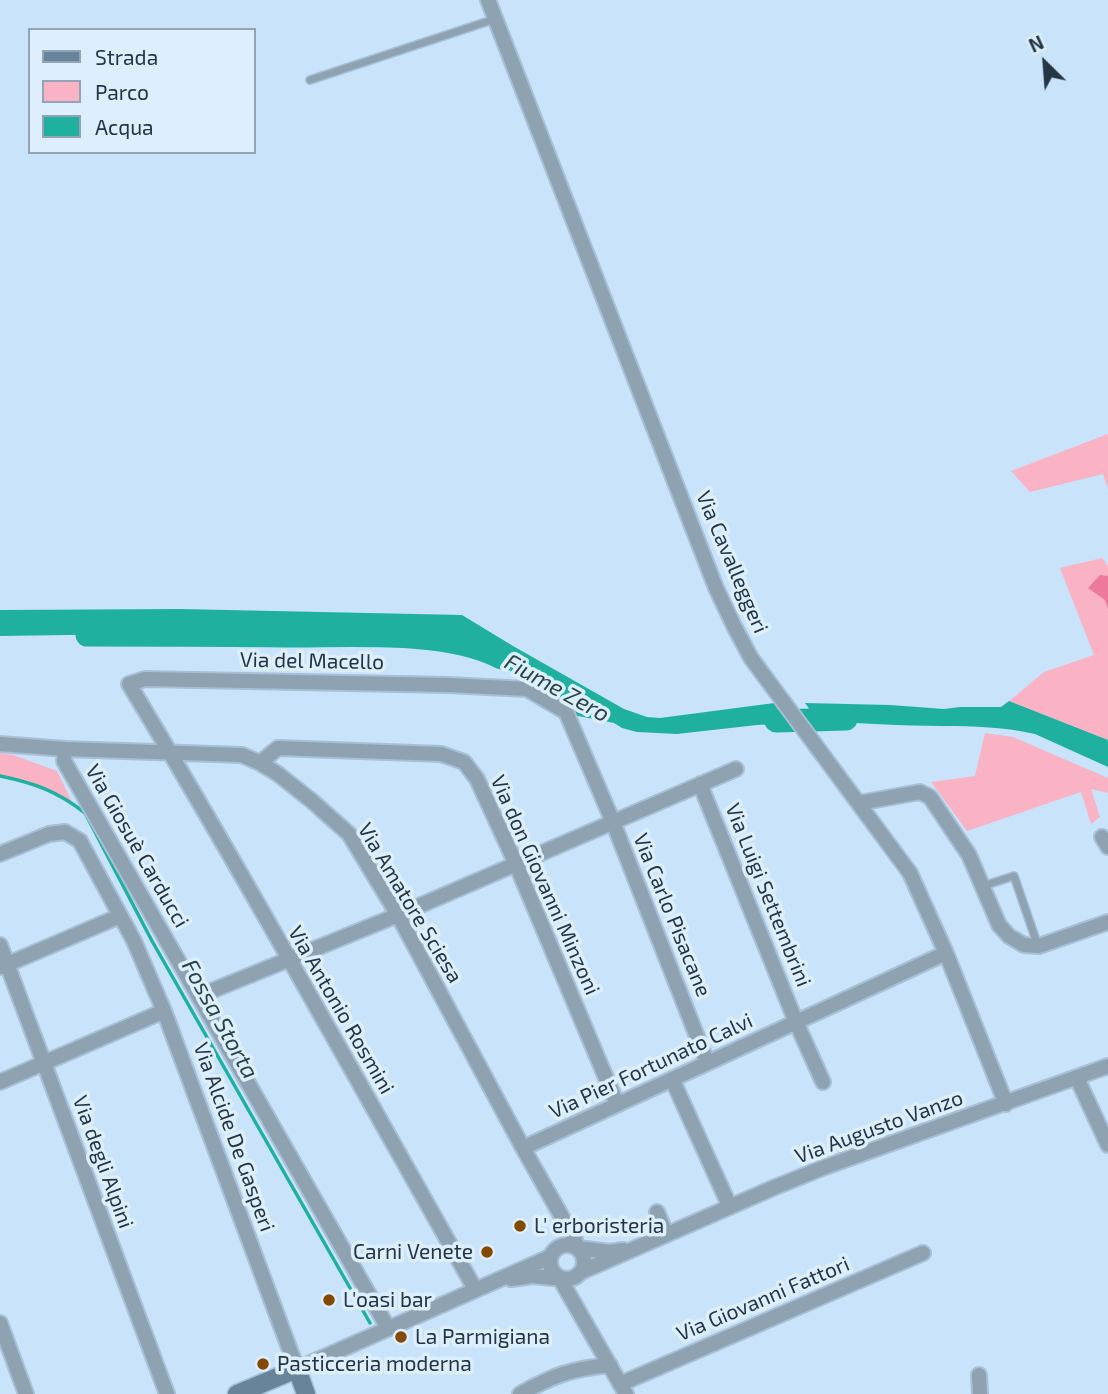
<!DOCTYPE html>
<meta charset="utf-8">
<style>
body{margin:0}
#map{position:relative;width:1108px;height:1394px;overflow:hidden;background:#c8e3fa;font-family:"Exo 2",sans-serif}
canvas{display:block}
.legend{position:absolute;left:28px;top:28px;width:228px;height:126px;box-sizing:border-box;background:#ddeffe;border:2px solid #93a5b4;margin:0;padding:9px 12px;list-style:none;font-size:21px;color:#243645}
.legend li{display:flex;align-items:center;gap:14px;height:35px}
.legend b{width:35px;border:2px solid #93a5b4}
.north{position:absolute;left:1010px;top:28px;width:70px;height:70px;-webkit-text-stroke:5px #ddeffe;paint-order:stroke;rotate:335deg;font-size:19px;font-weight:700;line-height:28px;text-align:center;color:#243645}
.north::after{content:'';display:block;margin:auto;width:24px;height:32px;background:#243645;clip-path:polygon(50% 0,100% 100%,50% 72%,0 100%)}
</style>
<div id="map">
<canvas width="1108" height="1394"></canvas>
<ul class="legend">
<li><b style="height:9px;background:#67849a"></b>Strada</li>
<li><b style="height:19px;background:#fab3c5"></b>Parco</li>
<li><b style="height:19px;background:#20b09f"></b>Acqua</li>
</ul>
<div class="north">N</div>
</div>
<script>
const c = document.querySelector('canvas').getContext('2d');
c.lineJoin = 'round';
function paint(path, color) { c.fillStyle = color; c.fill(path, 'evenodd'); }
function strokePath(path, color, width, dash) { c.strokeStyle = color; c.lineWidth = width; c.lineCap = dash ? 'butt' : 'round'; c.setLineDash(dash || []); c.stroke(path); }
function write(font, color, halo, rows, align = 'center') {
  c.font = font + ' "Exo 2",sans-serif'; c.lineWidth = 7; c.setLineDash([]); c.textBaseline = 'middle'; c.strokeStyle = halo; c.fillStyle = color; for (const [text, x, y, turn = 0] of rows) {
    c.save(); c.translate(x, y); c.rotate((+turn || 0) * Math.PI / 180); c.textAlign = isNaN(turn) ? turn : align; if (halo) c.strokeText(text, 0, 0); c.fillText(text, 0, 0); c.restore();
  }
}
paint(new Path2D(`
 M1108,434V489L1103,474L1030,492L1011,471Z
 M1102,558L1108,566V740L1009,701L1044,672L1094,655L1060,568Z
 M985,733L1013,737L1108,778V793L1091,789L1100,817L1091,824L1081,792L967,831L931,782L975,776Z
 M0,753L13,755L57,771L72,802C63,802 59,796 51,792C36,783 18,777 0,777Z`), '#fab3c5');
paint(new Path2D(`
 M1100,575L1108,576V609L1105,600L1088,588Z`), '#ed7a9c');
paint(new Path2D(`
 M180,609L462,615L513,646L624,709L647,717L660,718L782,702L793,723L757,725L677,734L637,732L622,728L614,723L573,715L558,701L460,639L204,633L0,636V610Z
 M1009,701L1108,740V767L1035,734C1005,727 974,726 943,726C902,726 860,723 818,721L805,703L890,705L944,709L960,707H1001Z`), '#20b09f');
strokePath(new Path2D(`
 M0,776C34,783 57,791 85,813L152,941L370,1323`), '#20b09f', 3.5);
strokePath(new Path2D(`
 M87,635C157,635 226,635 296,636C354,636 450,630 501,658
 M776,721L846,719`), '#20b09f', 23);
const lane = new Path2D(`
 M310,80L495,19
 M983,886L1014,876L1038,946`);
const street = new Path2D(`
 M488,0L716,588L734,626L751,658L910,873L946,953L1006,1104
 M0,744L65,749L242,755L260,763L278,774L312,801L349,834L398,915L523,1148L575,1240L576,1247
 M65,749L64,761L388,1328
 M260,763L278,748L441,754L464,762L477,779L516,864L617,1104
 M700,784L796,1022L823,1082
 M859,803L920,792L930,797L969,855L999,925L1009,936L1024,945L1039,946L1108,922
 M1102,837L1108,847
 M0,854L49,834L65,832L80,841L134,941L164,1011L297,1369L550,1257
 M0,945L167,1394
 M1,967L120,916
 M199,996L398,915L736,769
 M1077,1078L1108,1145
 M672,1079L730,1207
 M0,1082L164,1011
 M523,1148L946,953
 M657,1212L666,1234
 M550 1262a17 17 0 1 1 34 0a17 17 0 1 1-34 0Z
 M578,1248L610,1252L623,1250
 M581,1272L773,1188L825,1167L1108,1066
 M511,1279L533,1276L553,1278L559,1277L626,1394
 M475,1289C361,1087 249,883 129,684L145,679L448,685L527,689L566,712L613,822L707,1062
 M0,1323L26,1394
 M979,1375L980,1394
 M620,1384L923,1253
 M520,1394C554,1375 571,1369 610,1365`);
const secondary = new Path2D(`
 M237,1394L297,1369L306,1394`);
strokePath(lane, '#a7c0d6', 10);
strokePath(street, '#a7c0d6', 18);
strokePath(secondary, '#a7c0d6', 21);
strokePath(lane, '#8ea2b1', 7);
strokePath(street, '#8ea2b1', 14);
strokePath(secondary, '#67849a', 18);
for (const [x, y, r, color] of [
 [520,1226,7,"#834900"],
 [487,1252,7,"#834900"],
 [329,1300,7,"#834900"],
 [401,1337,7,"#834900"],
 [263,1364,7,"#834900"]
]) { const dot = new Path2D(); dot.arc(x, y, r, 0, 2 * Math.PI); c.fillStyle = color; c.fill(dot); strokePath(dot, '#ddeffe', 2.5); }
write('21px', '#243645', '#ddeffe', [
 ["Via Cavalleggeri",732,562,67],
 ["Via del Macello",312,661,1],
 ["Via Giosuè Carducci",137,846,60],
 ["Via don Giovanni Minzoni",545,885,66],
 ["Via Luigi Settembrini",768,895,68],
 ["Via Amatore Sciesa",410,903,59],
 ["Via Carlo Pisacane",672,915,68],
 ["Via Antonio Rosmini",341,1010,60],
 ["Via Pier Fortunato Calvi",651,1066,-25],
 ["Via Augusto Vanzo",879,1127,-20],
 ["Via Alcide De Gasperi",234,1137,70],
 ["Via degli Alpini",103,1162,70],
 ["Via Giovanni Fattori",763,1299,-23]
]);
write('21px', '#243645', '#ddeffe', [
 ["L' erboristeria",534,1226],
 ["Carni Venete",473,1252,"right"],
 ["L'oasi bar",343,1300],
 ["La Parmigiana",415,1337],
 ["Pasticceria moderna",277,1364]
], 'left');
write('italic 23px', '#294541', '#ddeffe', [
 ["Fiume Zero",557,688,29],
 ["Fossa Storta",220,1019,61]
]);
</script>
